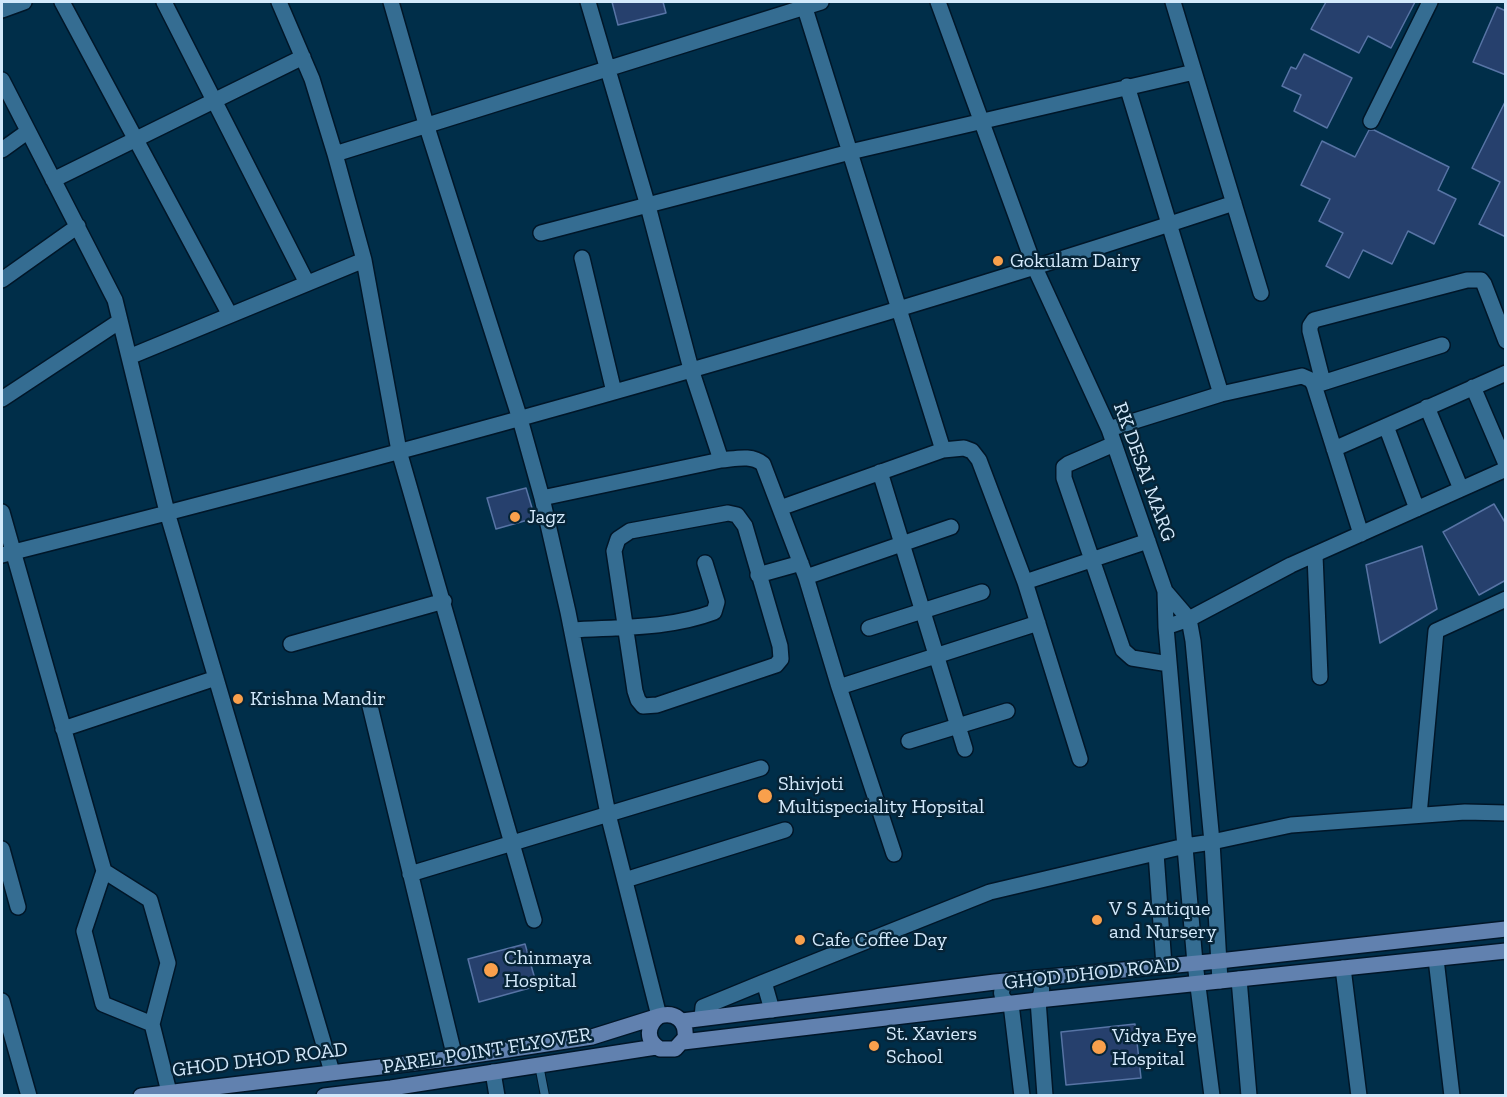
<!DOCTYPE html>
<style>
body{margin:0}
#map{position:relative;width:1507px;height:1097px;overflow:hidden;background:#002e49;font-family:"Zilla Slab",serif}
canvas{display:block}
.frame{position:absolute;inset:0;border:3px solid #d3e9fb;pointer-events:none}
</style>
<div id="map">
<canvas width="1507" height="1097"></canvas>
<div class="frame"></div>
</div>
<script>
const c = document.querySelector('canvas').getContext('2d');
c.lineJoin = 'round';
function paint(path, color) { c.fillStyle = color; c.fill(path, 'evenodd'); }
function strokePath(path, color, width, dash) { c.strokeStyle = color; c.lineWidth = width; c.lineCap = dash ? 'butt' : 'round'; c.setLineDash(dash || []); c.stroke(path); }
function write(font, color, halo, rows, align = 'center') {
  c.font = font + ' "Zilla Slab",serif'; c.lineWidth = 5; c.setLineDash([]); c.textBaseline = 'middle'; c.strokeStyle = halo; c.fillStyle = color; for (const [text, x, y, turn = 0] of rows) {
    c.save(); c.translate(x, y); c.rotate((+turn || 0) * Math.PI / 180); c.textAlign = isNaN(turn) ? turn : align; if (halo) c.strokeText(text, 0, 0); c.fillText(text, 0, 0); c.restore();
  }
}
const building = new Path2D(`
 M612,2H663L666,13L618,25Z
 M1326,2H1415L1391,48L1368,36L1359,53L1311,29Z
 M1497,7L1506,11V75L1473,62Z
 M1304,54L1352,78L1327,128L1294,111L1301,95L1282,86L1291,67L1296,69Z
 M1506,100V237L1479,224L1500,182L1472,168Z
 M1369,130H1374L1449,167L1438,190L1456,199L1434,244L1408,231L1392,264L1363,250L1349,278L1326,266L1343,233L1319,221L1330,199L1301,185L1322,141L1355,157Z
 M526,488L535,518L496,529L487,498Z
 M1494,504L1506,524V580L1479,595L1443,532Z
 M1422,546L1437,609L1380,643L1366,565Z
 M525,944L537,986L479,1002L468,959Z
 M1135,1024L1141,1078L1066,1085L1061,1032Z`);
paint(building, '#26406d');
strokePath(building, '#5774a5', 1.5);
const service = new Path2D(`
 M539,1065L545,1096`);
const minor = new Path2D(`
 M62,2L230,315
 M164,2L307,283
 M279,2L312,79L335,154L364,260L399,451L534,920
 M391,2L426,124L520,419L542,498L568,612L608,814L659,1016
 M588,2L648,206L691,369L721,460
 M803,2L943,450
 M938,2L1035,268L1109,429L1165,591L1166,627L1195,963L1212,1096
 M1173,2L1261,293
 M2,10L24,2
 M2,80L115,300L167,512L332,1072
 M1127,86L1221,394
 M1371,121L1430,2
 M2,150L27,132
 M335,154L821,2
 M53,180L303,57
 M541,233L850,152L1194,72
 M582,258L614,392
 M2,280L78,226
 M129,357L364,260
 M1323,382L1310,331V326L1314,320L1467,280H1481L1484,284L1506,341
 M1316,385L1442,345
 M1473,387L1506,464
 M2,399L120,321
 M1427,407L1461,489
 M1386,426L1417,509
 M1109,429L1221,394L1302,376L1311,380L1314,385L1361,534
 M1114,444L1068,464L1064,467V478L1123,650L1132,658L1169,664
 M1334,449L1506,373
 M880,472L965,749
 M542,498L721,460C735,459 751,454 763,464L806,577L839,687L894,854
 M780,508L943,450L964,448L972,451L979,460L1025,582L1080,759
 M2,512L104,871L84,931L103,1004L152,1024L170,1096
 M728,513L737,515L745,526L780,646L781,659L776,665L657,705L643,706L638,700L635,691L614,551L618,539L630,531Z
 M2,555C416,451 829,337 1234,203
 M1315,555L1320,677
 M758,575L801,563
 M806,577L951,527
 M1025,582L1148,541
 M1165,591L1189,619L1193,641L1212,842L1220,981
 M1166,627L1189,619L1291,565L1506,469
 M869,628L982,592
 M572,630C618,627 669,629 714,612L717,602L705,563
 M291,644L444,601
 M839,687L1038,623
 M369,702L455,1058
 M63,729L216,678
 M909,741L1007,711
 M1419,815L1436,631L1506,599
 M2,849L18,907
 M1156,853L1164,966
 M104,871L150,900L168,963L152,1024
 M410,874L761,768
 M625,880L785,830
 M1436,959L1452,1096
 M1343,968L1359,1096
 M1239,979L1249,1096
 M2,1001L29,1096
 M772,1010L764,982L990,892L1185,846L1212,842L1291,825L1465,812L1506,813
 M702,1018L703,1007L764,982
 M493,1072L497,1096`);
const tertiary = new Path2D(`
 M1036,978C1043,985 1043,992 1038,1000L1045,1096
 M1008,981C999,989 999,999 1011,1004L1022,1096`);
const secondary = new Path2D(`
 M682,1021L995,982L1219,961L1506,929
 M683,1042L1038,1000L1506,951
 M141,1096L455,1058L592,1037L659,1016C675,1011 687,1021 685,1038L675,1049H660C646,1041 646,1026 659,1016
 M324,1096L391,1088L656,1047`);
strokePath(service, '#001628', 10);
strokePath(minor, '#001628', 18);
strokePath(tertiary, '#001628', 18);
strokePath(secondary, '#001628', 18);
strokePath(service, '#356d92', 8);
strokePath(minor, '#356d92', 15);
strokePath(tertiary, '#356d92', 15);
strokePath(secondary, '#6181af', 15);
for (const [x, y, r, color] of [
 [998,261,6,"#f9a04c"],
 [515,517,6,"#f9a04c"],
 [238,699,6,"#f9a04c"],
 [765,796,8,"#f9a04c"],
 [1097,920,6,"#f9a04c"],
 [800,940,6,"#f9a04c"],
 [491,970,8,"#f9a04c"],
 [874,1046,6,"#f9a04c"],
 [1099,1047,8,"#f9a04c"]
]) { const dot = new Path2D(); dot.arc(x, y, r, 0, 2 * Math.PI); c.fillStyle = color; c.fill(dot); strokePath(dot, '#062437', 2); }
write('20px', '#d3e9fb', '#062437', [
 ["Gokulam Dairy",1010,261],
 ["Jagz",527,517],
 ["Krishna Mandir",250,699],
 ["Shivjoti",778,784],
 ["Multispeciality Hopsital",778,807],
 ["V S Antique",1109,909],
 ["and Nursery",1109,932],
 ["Cafe Coffee Day",812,940],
 ["Chinmaya",504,958],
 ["Hospital",504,981],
 ["St. Xaviers",886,1034],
 ["School",886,1057],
 ["Vidya Eye",1112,1036],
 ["Hospital",1112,1059]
], 'left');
write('20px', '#d3e9fb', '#062437', [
 ["RK DESAI MARG",1144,472,70],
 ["GHOD DHOD ROAD",1092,974,-6],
 ["PAREL POINT FLYOVER",487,1051,-9],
 ["GHOD DHOD ROAD",260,1060,-7]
]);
</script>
